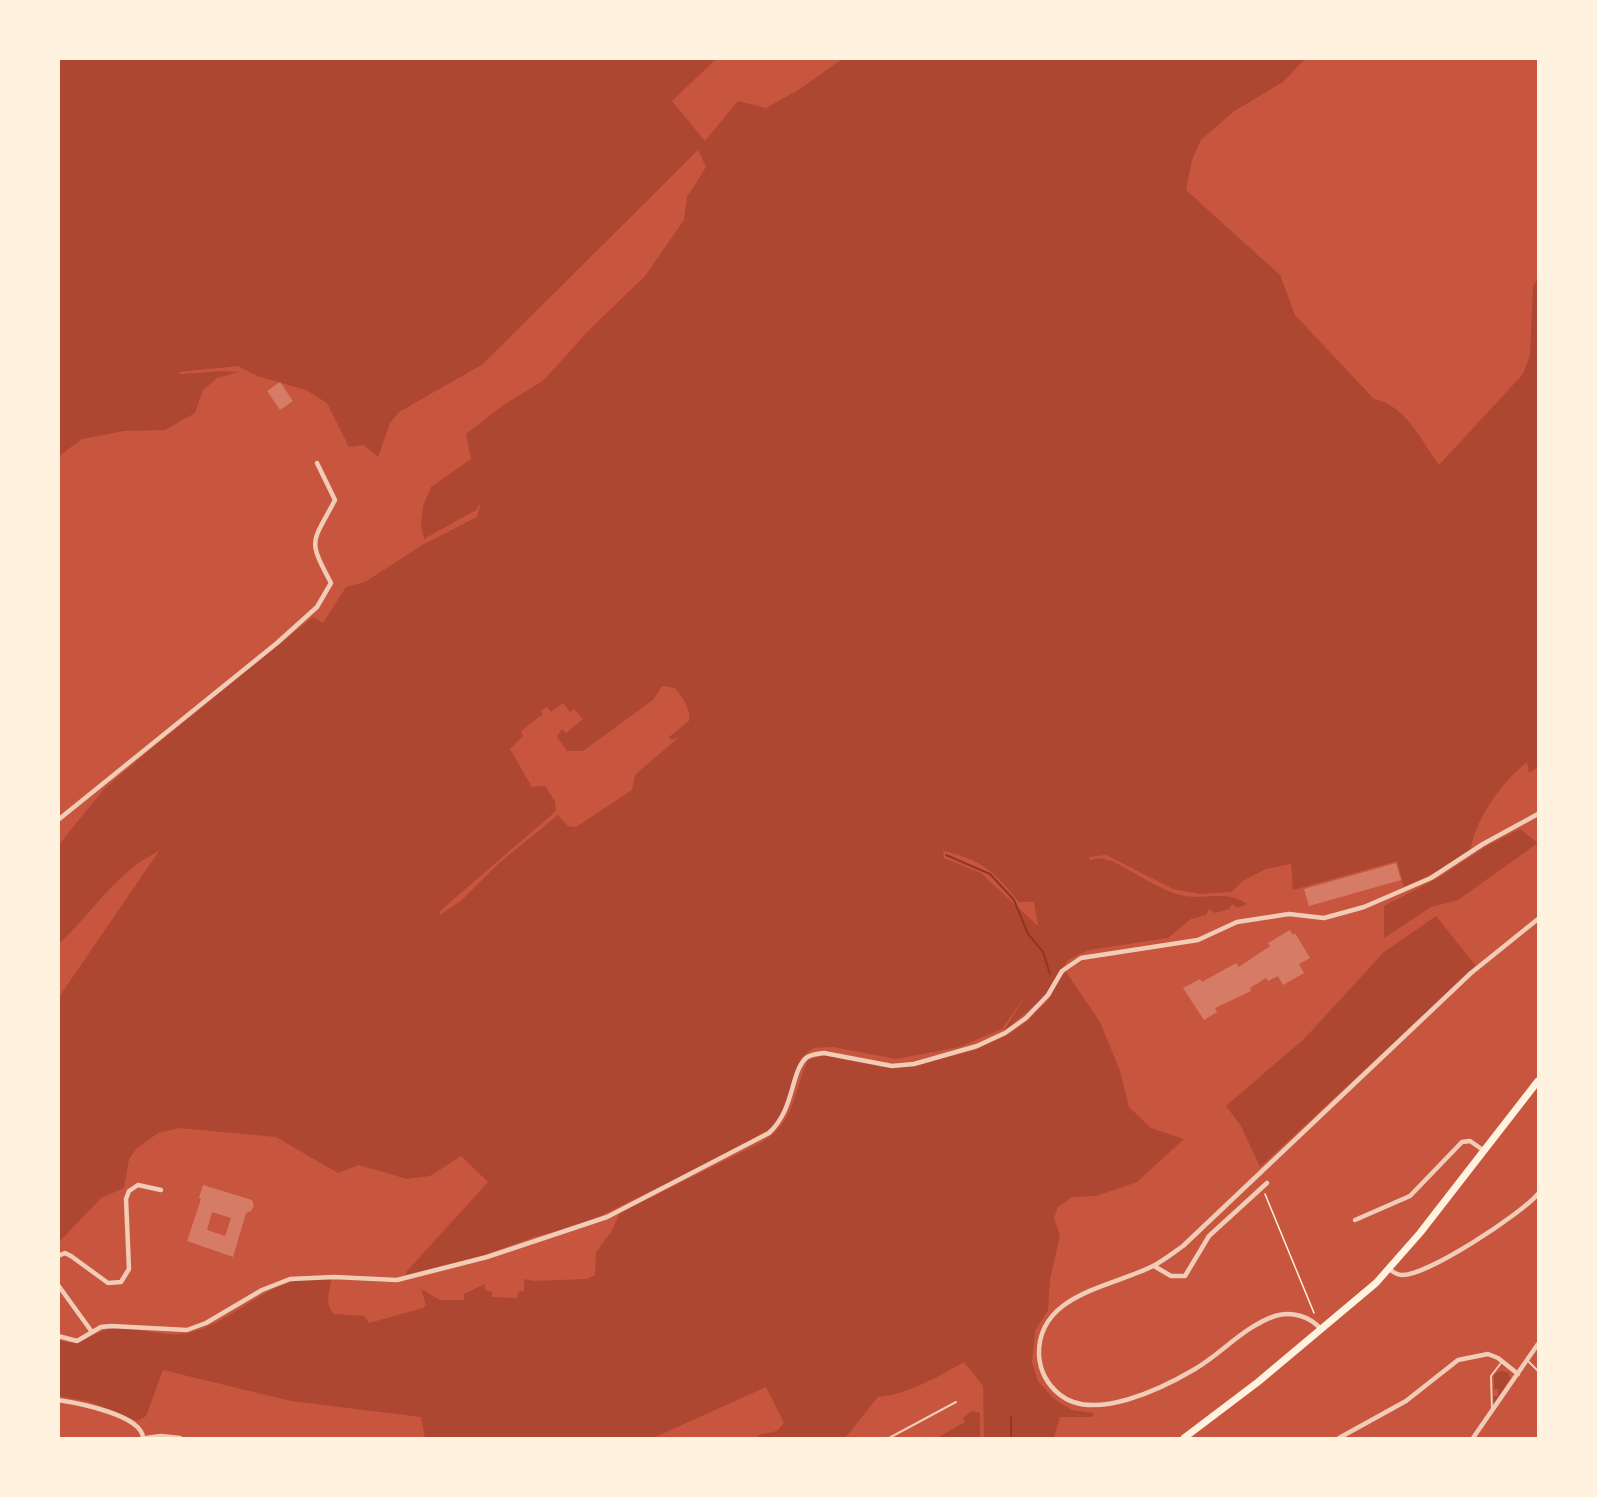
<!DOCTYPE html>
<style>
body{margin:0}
#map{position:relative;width:1597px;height:1497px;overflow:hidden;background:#c8553d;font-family:Figtree,sans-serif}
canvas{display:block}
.frame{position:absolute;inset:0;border:60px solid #fff3e0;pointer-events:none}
</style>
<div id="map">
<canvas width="1597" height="1497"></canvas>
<div class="frame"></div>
</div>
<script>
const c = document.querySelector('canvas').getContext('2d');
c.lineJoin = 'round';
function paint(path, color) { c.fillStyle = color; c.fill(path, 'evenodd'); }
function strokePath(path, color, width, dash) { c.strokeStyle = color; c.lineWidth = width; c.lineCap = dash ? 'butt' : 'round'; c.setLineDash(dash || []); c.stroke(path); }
paint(new Path2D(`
 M59,59H716L672,101L705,141L738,101L766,108L800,89L842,59H1305L1283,82L1233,112L1201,140L1192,160L1186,190L1280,275L1295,315L1374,399C1405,405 1422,441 1439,465L1523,374L1530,355L1533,286L1538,279V767L1529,773L1527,762C1505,779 1474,820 1471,849L1438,871L1404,887L1397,861L1293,890L1291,864L1266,869L1243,881L1231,892L1200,894L1173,889L1106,855L1089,857L1090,860L1101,858L1112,861C1134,872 1156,888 1180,895C1204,901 1226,889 1247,904L1238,908L1232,904L1229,909L1215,913L1209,909L1206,915L1191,919L1168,938L1089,950L1068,960L1043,998L1003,1032L1028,992L1002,1029L959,1047L896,1059L833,1047L813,1048L802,1057L784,1111L774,1126L736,1149L582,1225L534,1237L476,1258L406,1275L407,1271L488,1182L461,1156L430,1176L407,1179L359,1165L338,1173L276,1137L179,1128L158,1133L137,1148L129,1159L124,1188L101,1198L59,1242V997L159,851C117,871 92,913 59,944L58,846L82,816L105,788L152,748L313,617L323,623L346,587L365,582L422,545L477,517L481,502L476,510L424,539L421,524L423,506L431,487L471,459L466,434L502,406L544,380L587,332L645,276L684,220L687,197L706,167L698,150L483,364L399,412L390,423L378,457L364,445L349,447L327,403L306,390L257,376L238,366L179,372L180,374L224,371L238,372L217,378L203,390L195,413L165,430L124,431L82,439L59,456ZM662,686L675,688C683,698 691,708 689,721L669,737L671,740L678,738L635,775L632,790L576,827L568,826L558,815L499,863L462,900L440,915V911L556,811L555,801L545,786L532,787L510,749L523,736L521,731L543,714L541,710L547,707L551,712L563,703L570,712L574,709L583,719L566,733L562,729L557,737L567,751H583L653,700ZM943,851C983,860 993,871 1019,902H1034L1038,926L981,873L944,858Z
 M1520,829L1538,843L1458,900L1431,907L1384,938V906L1438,878L1487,846Z
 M1436,916L1476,966L1260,1167L1241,1126L1226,1106L1304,1039L1384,952Z
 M1066,972L1100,1022L1120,1071L1129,1107L1151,1128L1184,1139L1137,1182L1096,1196L1072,1197L1058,1207L1054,1218L1060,1235L1050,1280L1048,1310L1035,1331L1032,1362L1038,1381L1054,1399L1072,1410L1093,1413L1092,1417H1060L1054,1438H984L983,1386L964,1362C937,1377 909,1394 878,1397L845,1438H758V1435L777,1431L784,1423L766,1387L653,1438H425L421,1417L291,1401L163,1370L146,1416L137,1421L91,1402L59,1396L58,1339C79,1350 90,1333 109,1329C136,1325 165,1340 192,1332C241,1319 274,1269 331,1280C330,1293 324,1303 334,1314L364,1316L369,1323L423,1308L426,1305L421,1289L440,1300H464V1294L485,1284V1290L492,1292V1297L517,1298L518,1292L524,1291V1279L533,1281L587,1279L595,1275L596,1252L611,1232L620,1213L762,1142C796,1121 793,1093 808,1060L825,1055L871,1064L912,1066L975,1050L1011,1033L1027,1021L1050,998L1060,977Z
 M1499,1371L1508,1372L1510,1379L1494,1403L1493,1397L1498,1396V1389H1494V1375Z
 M971,1411L980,1413V1438H937L965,1422L963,1418Z`), '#ae4732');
strokePath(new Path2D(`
 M946,855L990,874L1014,900L1028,934L1043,952L1050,974
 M1011,1417V1438`), '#8f3625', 2);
paint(new Path2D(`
 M280,382L293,401L280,410L267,391Z
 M1396,863L1401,880L1309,906L1304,889Z
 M1290,930L1293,935L1295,933L1310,958L1299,964L1304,973L1283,985L1278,976L1268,981L1266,978L1250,988L1251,991L1215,1008L1217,1012L1204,1020L1183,988L1200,979L1202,982L1236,963L1239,967L1270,946L1268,943Z
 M203,1185L252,1200L254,1206L251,1211L246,1213L233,1257L187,1241L201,1199L199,1198ZM212,1212L231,1218L225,1236L207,1230Z`), '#d67c66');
strokePath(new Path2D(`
 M1265,1194L1314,1313`), '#fff3e0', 1.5);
strokePath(new Path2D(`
 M1527,1360L1538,1371
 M1492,1410L1491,1376L1501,1363
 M889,1438L956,1402`), '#f1ccb7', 2);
strokePath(new Path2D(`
 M58,820L277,643L317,607L331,583C307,538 312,544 335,500L317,463
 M1355,1220L1410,1196L1462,1142L1470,1141L1483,1150
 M58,1256L65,1253L71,1256L108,1283L121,1282L129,1269L126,1199L129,1191L138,1185L161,1190
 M1154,1266L1171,1276H1185L1209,1236L1267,1183
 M1389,1269C1393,1272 1397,1275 1402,1275C1427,1276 1521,1214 1538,1194
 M58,1285L92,1332
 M1321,1329C1309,1316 1292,1311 1275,1316C1245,1326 1222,1353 1195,1369C1163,1388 1093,1423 1059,1394C1047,1384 1040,1371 1039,1355C1037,1294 1112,1287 1153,1266C1163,1261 1173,1253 1183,1246L1471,973L1538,919
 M58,1336L77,1341L101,1327L111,1326L187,1330L206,1323L262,1290L290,1279L334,1277L397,1280L487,1257L607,1217L769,1133C795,1109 790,1073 806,1058C811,1054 818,1054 824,1053L892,1066L914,1064L977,1046L1005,1033L1026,1018L1048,995L1062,971L1081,958L1198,940L1237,922L1289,914L1324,918L1364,907L1431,878L1483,844L1538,814
 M58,1400C78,1403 142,1415 143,1438
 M146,1438L161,1436L180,1438
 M1339,1438L1406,1401L1458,1360L1488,1354L1498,1358L1518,1374
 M1473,1438L1538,1344`), '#f1ccb7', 4.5);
strokePath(new Path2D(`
 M1184,1438L1258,1382L1376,1283L1420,1233L1538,1081`), '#fff3e0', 7);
</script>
